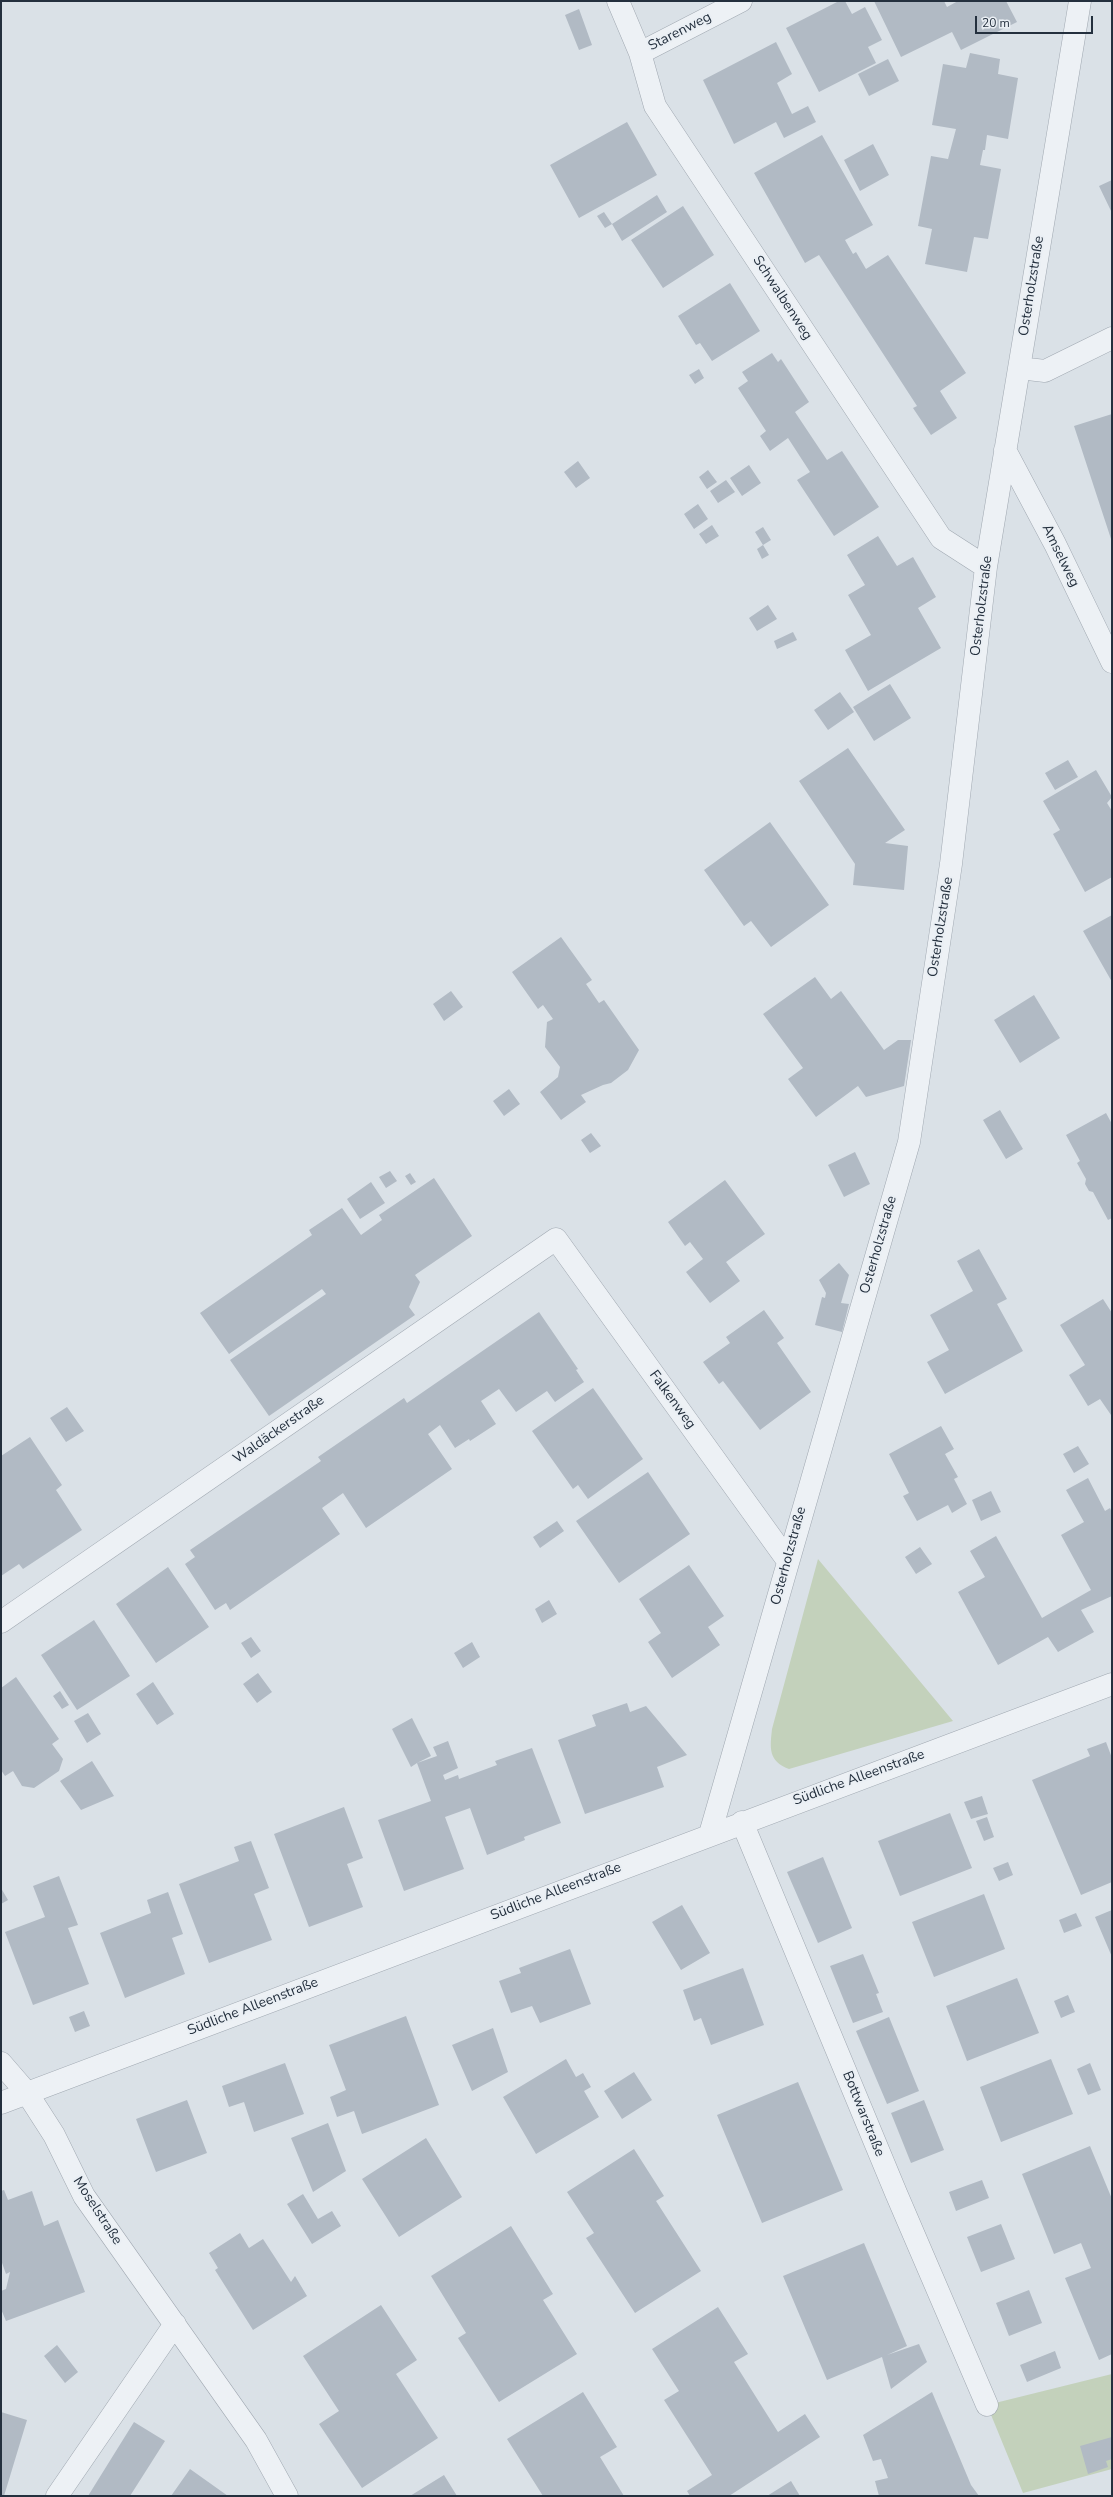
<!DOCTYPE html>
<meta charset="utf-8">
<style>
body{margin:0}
#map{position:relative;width:1113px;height:2497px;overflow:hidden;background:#dae1e7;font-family:"Nunito Sans",sans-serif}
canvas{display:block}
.frame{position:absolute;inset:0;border:2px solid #24303e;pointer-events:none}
.scale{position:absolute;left:975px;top:16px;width:118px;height:18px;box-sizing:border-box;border:2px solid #24303e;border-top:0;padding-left:5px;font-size:12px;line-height:14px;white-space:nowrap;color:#24303e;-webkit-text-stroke:3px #eaeff4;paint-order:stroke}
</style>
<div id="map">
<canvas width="1113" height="2497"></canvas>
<div class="frame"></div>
<div class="scale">20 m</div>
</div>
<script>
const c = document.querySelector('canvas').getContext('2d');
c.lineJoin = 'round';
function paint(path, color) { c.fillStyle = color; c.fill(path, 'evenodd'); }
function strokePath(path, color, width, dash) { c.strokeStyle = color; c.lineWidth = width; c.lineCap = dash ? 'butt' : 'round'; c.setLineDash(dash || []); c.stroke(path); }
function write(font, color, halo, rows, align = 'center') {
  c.font = font + ' "Nunito Sans",sans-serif'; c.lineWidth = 4; c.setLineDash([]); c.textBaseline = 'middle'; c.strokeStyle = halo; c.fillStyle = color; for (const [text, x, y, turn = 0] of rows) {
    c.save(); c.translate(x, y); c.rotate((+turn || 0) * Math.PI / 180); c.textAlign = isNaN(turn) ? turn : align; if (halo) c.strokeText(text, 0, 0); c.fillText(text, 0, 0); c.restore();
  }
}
paint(new Path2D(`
 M818,1559L953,1721L789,1769C768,1761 770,1748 772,1729Z
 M1112,2374V2469L1023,2493L987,2405Z`), '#c3d1bb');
paint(new Path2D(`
 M839,1H845L852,14L865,7L882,40L868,47L876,63L819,92L786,28Z
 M874,1H944L947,7L958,1H1006L1017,22L961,50L952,32L901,57Z
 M579,9L592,45L579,50L565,15Z
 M776,42L792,74L777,83L792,114L808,106L816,122L784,138L776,122L734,144L703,80Z
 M970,53L1000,59L998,74L1018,78L1008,139L987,135L985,150H983L980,165L1001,169L988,239L974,237L967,272L925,264L932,229L918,226L931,156L948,159L956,129L932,125L943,64L966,68Z
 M888,59L899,81L869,96L858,74Z
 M627,122L657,175L579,218L550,165Z
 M822,135L873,225L845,240L853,254L856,252L866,269L888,255L966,373L940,391L957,418L931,435L913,408L917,406L819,255L805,263L754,173Z
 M873,144L889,175L860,191L844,160Z
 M1112,180V213L1099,186Z
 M657,195L667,212L622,241L612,224Z
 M683,206L714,255L663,288L631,240Z
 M604,212L612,224L605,228L597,216Z
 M730,283L760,331L712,361L700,343L696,345L678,316Z
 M772,353L778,362L781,359L809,402L795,412L827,460L842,451L879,507L834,536L797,480L810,472L788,438L770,451L760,436L766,431L738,388L748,381L742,372Z
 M699,369L704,378L695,384L689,375Z
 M1112,414V542L1074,426Z
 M578,461L590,478L576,488L564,472Z
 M749,465L761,483L742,496L730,478Z
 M708,470L717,482L707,489L699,477Z
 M726,480L735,492L718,503L710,491Z
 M698,504L708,519L694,529L684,514Z
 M712,525L719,536L706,544L699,534Z
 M763,527L771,540L763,545L769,555L762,559L757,549L763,545L755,532Z
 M878,536L897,566L913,557L936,597L918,608L941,648L868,691L845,650L871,635L848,595L865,585L847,555Z
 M768,605L777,619L757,631L749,618Z
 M793,632L797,640L777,649L774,641Z
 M890,684L911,718L874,741L853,707Z
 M840,692L854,712L828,730L814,710Z
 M848,748L905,830L885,843L908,846L904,890L853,885L855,864L799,781Z
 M1068,760L1078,777L1055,790L1045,773Z
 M1096,770L1112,797L1107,803L1112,811V877L1085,892L1053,834L1060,830L1043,801Z
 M770,822L829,905L771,947L751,921L744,926L704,870Z
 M1112,915V982L1083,931Z
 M561,937L592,980L586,984L599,1003L604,1000L639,1050L628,1070L611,1083L603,1085L581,1095L586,1102L561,1120L540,1092L558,1077L560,1067L545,1047L547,1022L553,1019L543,1005L538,1009L512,972Z
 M815,977L831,999L841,991L884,1050L898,1040H911L904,1086L866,1097L858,1086L816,1117L788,1079L803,1068L763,1014Z
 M451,991L463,1007L444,1021L433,1004Z
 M1034,995L1060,1038L1020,1063L994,1020Z
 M509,1089L520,1104L504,1116L493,1101Z
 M1000,1110L1023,1149L1006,1159L983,1120Z
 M1106,1113L1112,1124V1218L1108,1220L1093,1192L1089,1191L1085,1184L1086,1179L1077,1163L1080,1161L1066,1135Z
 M591,1133L601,1146L590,1153L581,1140Z
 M855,1152L870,1184L844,1197L828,1165Z
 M390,1171L397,1181L386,1188L379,1177Z
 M410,1173L416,1182L411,1185L405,1176Z
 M434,1178L472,1236L415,1275L420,1282L409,1307L415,1315L269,1416L230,1360L326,1294L322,1289L229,1354L200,1313L312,1235L309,1230L342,1208L361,1235L382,1220L379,1215Z
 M725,1180L765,1234L726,1262L740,1281L710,1303L686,1272L703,1259L690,1242L685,1246L668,1222Z
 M371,1182L385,1203L360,1219L347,1199Z
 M979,1249L1007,1299L997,1304L1023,1351L945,1394L927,1362L949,1350L930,1315L973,1291L957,1261Z
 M839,1263L849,1275L841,1303L849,1304L842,1332L815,1325L822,1297L825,1298L826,1293L819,1280Z
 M1103,1299L1112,1313L1111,1415L1100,1399L1088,1406L1069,1375L1085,1365L1060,1325Z
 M764,1310L784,1338L777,1343L811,1392L760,1430L723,1381L719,1384L703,1362L730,1343L726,1337Z
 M539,1312L578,1369L576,1370L584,1382L555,1402L547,1391L516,1412L499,1389L481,1401L496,1424L470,1441L469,1439L455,1448L440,1425L428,1434L452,1469L366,1528L343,1493L322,1508L340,1534L230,1610L226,1603L215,1610L185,1564L195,1557L190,1550L321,1461L318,1457L404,1398L407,1403Z
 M593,1388L643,1459L588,1499L578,1485L573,1489L532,1431Z
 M67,1407L84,1431L66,1442L50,1418Z
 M941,1426L954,1449L945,1454L958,1477L954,1479L967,1504L952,1513L948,1505L917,1521L903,1496L909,1493L889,1454Z
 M30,1437L62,1485L56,1490L82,1530L23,1569L19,1564L1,1576V1456Z
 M1078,1446L1089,1464L1074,1473L1063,1454Z
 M648,1472L690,1534L619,1583L576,1521Z
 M1088,1478L1105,1511L1110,1508L1112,1513V1596L1081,1610L1094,1632L1058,1652L1048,1637L998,1665L958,1592L985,1577L970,1551L996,1536L1042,1618L1091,1590L1061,1535L1084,1522L1066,1490Z
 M991,1491L1001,1512L981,1521L972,1500Z
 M557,1521L564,1531L540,1548L533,1537Z
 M920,1547L932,1564L916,1574L905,1557Z
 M689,1565L724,1616L708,1627L720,1645L672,1678L648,1642L661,1633L639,1599Z
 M168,1567L209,1627L156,1663L116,1604Z
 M549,1600L557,1614L542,1623L535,1609Z
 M94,1620L130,1676L77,1710L41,1655Z
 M251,1637L261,1651L251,1658L241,1643Z
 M472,1642L480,1657L463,1668L454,1653Z
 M258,1673L272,1692L257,1703L243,1684Z
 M16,1677L59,1739L52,1744L63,1759L59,1771L34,1788L22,1786L13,1771L5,1776L1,1770V1688Z
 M153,1682L174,1714L157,1725L136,1694Z
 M60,1691L69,1705L62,1709L53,1696Z
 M627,1703L630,1712L646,1706L687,1755L657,1767L664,1787L585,1814L558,1740L596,1726L592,1715Z
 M88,1713L101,1734L87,1743L74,1721Z
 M412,1718L431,1756L417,1763L437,1756L433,1747L448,1741L458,1768L443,1775L445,1780L458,1775L459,1779L497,1765L495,1761L532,1748L561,1823L524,1837L525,1840L487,1855L470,1808L445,1817L464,1869L404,1891L378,1820L431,1801L417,1763L411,1767L392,1729Z
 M1106,1742L1112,1758V1882L1081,1895L1032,1780L1090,1756L1087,1749Z
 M92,1761L114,1796L81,1810L60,1781Z
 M982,1796L988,1814L971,1819L964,1802Z
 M344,1807L363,1858L347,1864L363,1907L309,1927L274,1834Z
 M950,1813L972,1868L900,1896L878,1841Z
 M987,1817L994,1837L984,1841L976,1821Z
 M251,1841L269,1888L254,1894L272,1940L209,1963L179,1884L239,1861L234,1847Z
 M823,1857L852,1928L818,1943L787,1872Z
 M1008,1862L1013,1875L999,1881L993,1868Z
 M59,1876L78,1925L68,1928L89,1984L33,2005L5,1932L45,1917L33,1886Z
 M1,1888L8,1900L1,1904Z
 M168,1892L183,1934L172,1938L185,1974L125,1998L100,1933L151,1913L147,1900Z
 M984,1894L1005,1949L934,1977L912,1922Z
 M682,1905L710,1953L681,1970L652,1922Z
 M1112,1910V1957L1095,1917Z
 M1076,1913L1082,1926L1064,1933L1059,1920Z
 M570,1949L591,2004L540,2023L532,2006L511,2013L499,1981L521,1973L519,1968Z
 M863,1954L879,1993L876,1994L883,2012L853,2023L830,1966Z
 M743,1968L764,2025L711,2045L701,2018L694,2021L683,1990Z
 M1017,1978L1039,2033L967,2061L946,2006Z
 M1068,1995L1075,2012L1061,2018L1054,2001Z
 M84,2011L90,2026L75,2032L69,2017Z
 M406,2016L439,2105L362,2134L354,2111L337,2117L330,2097L346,2090L329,2045Z
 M889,2017L919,2091L887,2104L856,2031Z
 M493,2028L508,2072L472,2091L452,2045Z
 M566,2059L576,2077L583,2073L591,2087L584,2091L599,2117L536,2154L503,2097Z
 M1051,2059L1073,2114L1001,2142L980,2087Z
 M285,2063L304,2114L254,2132L244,2102L229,2107L222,2086Z
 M1090,2063L1101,2090L1088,2095L1077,2069Z
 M634,2072L652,2100L622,2119L604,2091Z
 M798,2082L843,2190L762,2223L717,2115Z
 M187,2100L207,2153L156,2172L136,2119Z
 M924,2100L944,2150L911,2163L891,2113Z
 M328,2123L346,2171L313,2192L291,2138Z
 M426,2138L462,2197L399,2237L362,2179Z
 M1090,2146L1112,2199V2354L1099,2360L1065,2278L1091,2268L1081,2243L1054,2254L1022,2174Z
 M634,2149L664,2196L656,2201L701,2271L635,2313L586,2238L594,2233L567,2192Z
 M982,2180L989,2198L956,2211L949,2192Z
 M4,2190L8,2200L32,2191L44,2226L58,2220L85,2292L6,2321L1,2309V2291L6,2289L10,2272L6,2274L1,2260V2191Z
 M303,2194L318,2219L332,2211L341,2226L312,2244L287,2204Z
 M1001,2224L1015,2259L981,2272L967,2237Z
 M511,2226L553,2294L543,2300L577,2354L499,2402L458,2338L466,2333L431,2276Z
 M240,2233L249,2248L263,2239L291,2282L295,2276L307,2296L253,2330L215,2270L218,2268L209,2253Z
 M864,2243L907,2346L887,2355L919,2344L927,2362L891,2389L882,2357L827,2380L783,2276Z
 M1029,2290L1042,2323L1009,2336L996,2303Z
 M381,2305L417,2360L396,2374L438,2438L362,2488L319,2424L339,2411L303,2356Z
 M718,2307L748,2354L734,2362L778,2432L805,2414L820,2437L729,2496H690L687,2491L712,2475L664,2400L679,2391L652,2349Z
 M57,2345L78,2372L65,2383L44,2356Z
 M1055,2351L1061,2368L1027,2382L1020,2365Z
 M583,2392L617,2447L600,2457L624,2496H543L507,2439Z
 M932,2392L971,2485L979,2496H879L875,2481L888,2478L881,2459L873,2461L863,2435Z
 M1,2412L27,2420L4,2496H1Z
 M134,2422L165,2441L130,2496H88Z
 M1112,2437V2459L1106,2461L1108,2467L1088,2474L1080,2446Z
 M190,2469L228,2496H171Z
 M444,2475L457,2496H410Z
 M791,2481L800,2496H767Z`), '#b1bac4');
const minor = new Path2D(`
 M618,1L640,53L655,106L941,538L986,567
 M640,53L741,1
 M1019,368L1045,371L1112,338
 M1005,450L1055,544L1112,662
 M1,1622L556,1239L788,1561
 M742,1822L896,2193L987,2405
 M710,1834L909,1142L951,864L986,567L1080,1
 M1,2063L27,2093L54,2135L84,2196L256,2440L287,2496
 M1,2103L1112,1684
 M57,2496L175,2324`);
strokePath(minor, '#a0a8b1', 23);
strokePath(minor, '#edf1f5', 22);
write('14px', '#24303e', '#eaeff4', [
 ["Starenweg",680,32,-27],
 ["Osterholzstraße",1032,286,-81],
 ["Schwalbenweg",782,298,57],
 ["Amselweg",1060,556,64],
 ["Osterholzstraße",982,606,-83],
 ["Osterholzstraße",941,927,-81],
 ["Osterholzstraße",879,1245,-74],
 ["Falkenweg",672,1400,54],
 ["Waldäckerstraße",279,1430,-35],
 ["Osterholzstraße",789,1556,-75],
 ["Südliche Alleenstraße",859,1778,-20],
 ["Südliche Alleenstraße",556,1892,-21],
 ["Südliche Alleenstraße",253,2007,-21],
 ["Bottwarstraße",863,2114,68],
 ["Moselstraße",97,2211,57]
]);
</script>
